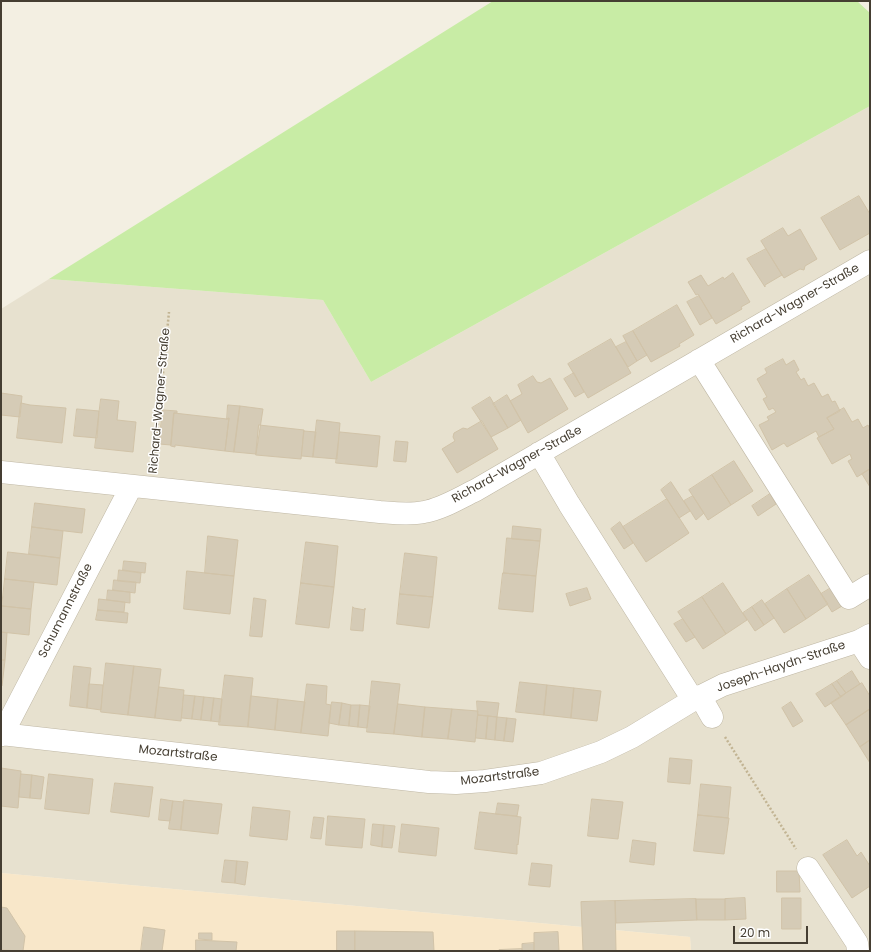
<!DOCTYPE html>
<meta charset="utf-8">
<style>
body{margin:0}
#map{position:relative;width:871px;height:952px;overflow:hidden;background:#f3efe2;font-family:Poppins,sans-serif}
canvas{display:block}
.frame{position:absolute;inset:0;border:2px solid #453e32;pointer-events:none}
.scale{position:absolute;left:733px;top:926px;width:75px;height:18px;box-sizing:border-box;border:2px solid #453e32;border-top:0;padding-left:5px;font-size:12px;line-height:14px;white-space:nowrap;color:#453e32;-webkit-text-stroke:3px #fff;paint-order:stroke}
</style>
<div id="map">
<canvas width="871" height="952"></canvas>
<div class="frame"></div>
<div class="scale">20 m</div>
</div>
<script>
const c = document.querySelector('canvas').getContext('2d');
c.lineJoin = 'round';
function paint(path, color) { c.fillStyle = color; c.fill(path, 'evenodd'); }
function strokePath(path, color, width, dash) { c.strokeStyle = color; c.lineWidth = width; c.lineCap = dash ? 'butt' : 'round'; c.setLineDash(dash || []); c.stroke(path); }
function write(font, color, halo, rows, align = 'center') {
  c.font = font + ' Poppins,sans-serif'; c.lineWidth = 3; c.setLineDash([]); c.textBaseline = 'middle'; c.strokeStyle = halo; c.fillStyle = color; for (const [text, x, y, turn = 0] of rows) {
    c.save(); c.translate(x, y); c.rotate((+turn || 0) * Math.PI / 180); c.textAlign = isNaN(turn) ? turn : align; if (halo) c.strokeText(text, 0, 0); c.fillText(text, 0, 0); c.restore();
  }
}
paint(new Path2D(`
 M870,106V951H691L690,937L1,873V309L49,279L323,300L371,382Z`), '#e7e1cf');
paint(new Path2D(`
 M1,873L690,937L691,951H1Z`), '#f8e7c9');
paint(new Path2D(`
 M493,1H857L870,13V106L371,382L323,300L49,279Z`), '#c8eca5');
const building = new Path2D(`
 M859,196L870,214V233L840,250L821,218Z
 M783,228L788,236L800,229L817,259L805,266L804,270L800,269L784,278L761,241Z
 M766,249L782,275L765,285V287L747,259Z
 M733,273L750,302L741,307L742,309L716,324L698,294L696,295L688,282L701,275L708,286L723,277L724,279Z
 M699,296L712,318L700,325L687,302Z
 M677,305L694,335L679,344L680,346L651,362L633,331Z
 M633,331L647,355L637,361L623,336Z
 M611,339L631,373L588,398L568,364Z
 M626,342L637,361L628,367L616,347Z
 M783,359L786,365L794,360L799,370L796,372L801,380L804,378L808,386L814,383L822,397L828,394L832,402L835,401L840,411L827,418L834,429L819,437L816,431L787,447L784,443L772,450L759,425L769,420L767,417L776,412L773,408L769,410L763,399L767,397L757,379L767,373L765,369Z
 M574,373L584,392L575,397L564,379Z
 M533,376L537,382L541,383L550,378L568,409L528,433L510,401L522,394L518,385Z
 M1,393L22,396L20,417L1,415Z
 M507,395L521,420L508,428L493,404Z
 M490,397L508,428L491,437L472,408Z
 M101,399L119,401L117,420L136,422L133,452L95,448Z
 M21,403L30,405L66,408L62,443L17,438Z
 M228,405L240,406L234,452L225,451L229,418L227,419Z
 M240,406L263,409L256,454L234,452Z
 M844,408L852,422L858,419L863,428L868,425L870,429V469L857,477L848,461L852,459L850,454L832,464L817,438L834,429L827,418Z
 M77,409L99,411L97,438L74,436Z
 M163,410L177,411V413H174L171,445L159,444Z
 M174,413L227,419L229,418L225,451L175,445V447L171,446Z
 M317,420L340,423L337,459L313,457Z
 M482,421L498,449L457,473L442,449L455,441L453,437L454,433L463,428L467,429Z
 M259,425L304,430L301,459L256,455Z
 M304,431L316,432L313,457L302,456Z
 M340,432L380,436L377,467L336,463Z
 M396,441L408,442L406,462L394,461Z
 M734,461L753,491L731,505L712,475Z
 M870,469V487L862,474Z
 M712,475L731,505L708,520L689,490Z
 M671,482L690,511L679,518L661,490Z
 M770,494L776,504L758,516L752,506Z
 M693,496L704,513L696,520L684,501Z
 M667,499L689,533L646,562L623,527Z
 M35,503L85,509L82,533L32,527Z
 M620,522L633,543L624,549L611,529Z
 M513,526L541,529L540,541L512,539Z
 M32,527L63,531L60,558L29,554Z
 M208,536L238,540L234,576L205,573Z
 M507,538L540,541L536,576L504,573Z
 M306,542L338,546L334,587L301,583Z
 M8,552L60,558L57,585L5,579Z
 M405,553L437,557L433,597L400,594Z
 M124,561L146,563L145,573L123,570Z
 M119,570L141,573L140,583L118,581Z
 M187,571L234,576L230,614L184,609Z
 M503,573L536,576L533,612L499,609Z
 M809,575L828,604L806,619L787,589Z
 M5,579L34,582L31,609L2,606Z
 M114,580L136,582L135,593L113,590Z
 M301,583L334,587L329,628L296,624Z
 M723,583L747,620L726,634L702,597Z
 M587,588L591,599L570,606L566,594Z
 M831,588L842,606L832,612L821,594Z
 M787,589L806,619L784,633L765,604Z
 M108,590L130,592V603L107,600Z
 M400,594L433,597L429,628L397,624Z
 M702,597L726,634L703,649L678,612Z
 M254,598L266,600L262,637L250,636Z
 M99,599L125,602L124,612L98,610Z
 M762,600L774,618L764,625L752,607Z
 M2,606L31,609L29,635L1,632Z
 M353,607L354,608L365,610V608L363,631L351,630Z
 M752,607L764,625L755,631L743,613Z
 M98,610L128,613L127,623L96,620Z
 M683,619L695,637L686,642L674,624Z
 M1,632L7,633L5,660H1Z
 M1,660H5L2,686H1Z
 M106,663L134,666L128,715L101,712Z
 M74,666L91,668L87,708L70,706Z
 M134,666L161,669L155,718L128,715Z
 M852,671L860,684L846,693L837,681Z
 M225,675L253,678L248,727L219,725Z
 M372,681L400,684L394,734L367,732Z
 M837,681L846,693L841,697L832,684Z
 M520,682L547,685L544,715L516,712Z
 M862,683L870,696V709L846,725L831,703Z
 M89,684L103,685L101,710L87,708Z
 M307,684L327,686L326,704L331,705L328,736L301,733Z
 M832,684L841,697L825,707L816,694Z
 M547,685L574,688L571,718L544,715Z
 M159,687L184,690L181,721L155,718Z
 M574,688L601,691L597,721L571,718Z
 M184,695L195,696L192,719L182,718Z
 M195,696L204,697L201,720L192,719Z
 M251,696L278,699L275,730L248,727Z
 M204,697L214,698L211,721L201,720Z
 M214,698L222,699L220,722L211,721Z
 M278,699L305,702L301,733L275,730Z
 M477,701L499,703L497,717L478,715Z
 M332,702L342,703L339,725L329,723Z
 M791,702L803,721L793,727L782,708Z
 M342,703L351,705L349,726L339,725Z
 M398,704L425,707L422,737L394,734Z
 M351,705H360L358,727L349,726Z
 M360,705L370,706L367,728L358,727Z
 M425,707L452,709L448,739L422,737Z
 M452,709L478,711L475,742L448,739Z
 M870,709V740L860,747L846,725Z
 M478,715L488,716L486,739L476,738Z
 M488,716L497,717L495,740L486,739Z
 M497,717L507,718L504,741L495,740Z
 M507,718L516,719L513,742L504,741Z
 M870,740V763L860,747Z
 M670,758L692,760L690,784L668,782Z
 M1,768L21,771L18,808L1,806Z
 M21,774L32,775L30,798L19,797Z
 M49,774L93,779L89,814L45,809Z
 M32,775L44,777L41,799L30,798Z
 M115,783L153,787L149,817L111,812Z
 M701,784L731,787L728,818L698,815Z
 M161,799L173,801L170,821L159,820Z
 M592,799L623,802L618,839L588,836Z
 M184,800L222,804L218,834L181,830Z
 M173,801L184,802L181,830L169,829Z
 M498,803L519,805L517,816L496,814Z
 M253,807L290,811L287,840L250,836Z
 M480,812L521,817L518,845L517,844V854L475,849Z
 M698,815L729,818L724,854L694,851Z
 M328,816L365,819L362,848L326,845Z
 M314,817L324,818L321,839L311,838Z
 M373,824L384,825L382,847L371,845Z
 M402,824L439,828L436,856L399,852Z
 M384,825L395,826L392,848L382,847Z
 M633,840L656,843L654,865L630,862Z
 M847,840L857,856L861,852L870,866V886L852,898L823,855Z
 M225,860L237,861L235,883L222,882Z
 M237,861L248,862L245,885L235,883Z
 M532,863L552,865L550,887L529,885Z
 M777,871H799L800,892H777Z
 M745,898L746,919L725,920V899Z
 M782,898H801V929H782Z
 M696,899L697,920L616,923L615,901Z
 M696,899H725V920H697Z
 M615,901L616,951H583L581,902Z
 M1,907L7,908L25,936L23,951L1,950Z
 M144,927L165,930L162,951H141Z
 M337,931H355V951H337Z
 M355,931L433,932L434,951H355Z
 M558,932L559,951H534V933Z
 M199,933H212V940L199,939Z
 M196,940L237,942L236,951H196Z
 M534,943V951H522V944Z
 M522,949V951H499V950Z`);
paint(building, '#d5cbb6');
strokePath(building, '#d1c3a8', 1);
const minor = new Path2D(`
 M699,360L849,598L870,585
 M539,453L569,504L693,700
 M1,472L380,512C394,513 409,515 424,512C442,509 459,498 476,490L870,261
 M859,641L870,658
 M700,696L712,717
 M1,734L429,782L456,783L485,781L541,773L601,752L632,737L693,700L723,685L859,641L870,635
 M2,735L131,487
 M808,868L857,943L858,951`);
strokePath(minor, '#bfb7a4', 23);
strokePath(new Path2D(`
 M154,465L169,312
 M725,737L796,849`), '#c2b493', 2.5, [2, 2]);
strokePath(minor, '#fff', 22);
write('12px', '#453e32', '#fff', [
 ["Richard-Wagner-Straße",795,304,-30],
 ["Richard-Wagner-Straße",160,401,-85],
 ["Richard-Wagner-Straße",517,465,-29],
 ["Schumannstraße",66,611,-63],
 ["Joseph-Haydn-Straße",781,667,-19],
 ["Mozartstraße",178,754,6],
 ["Mozartstraße",500,777,-7]
]);
</script>
